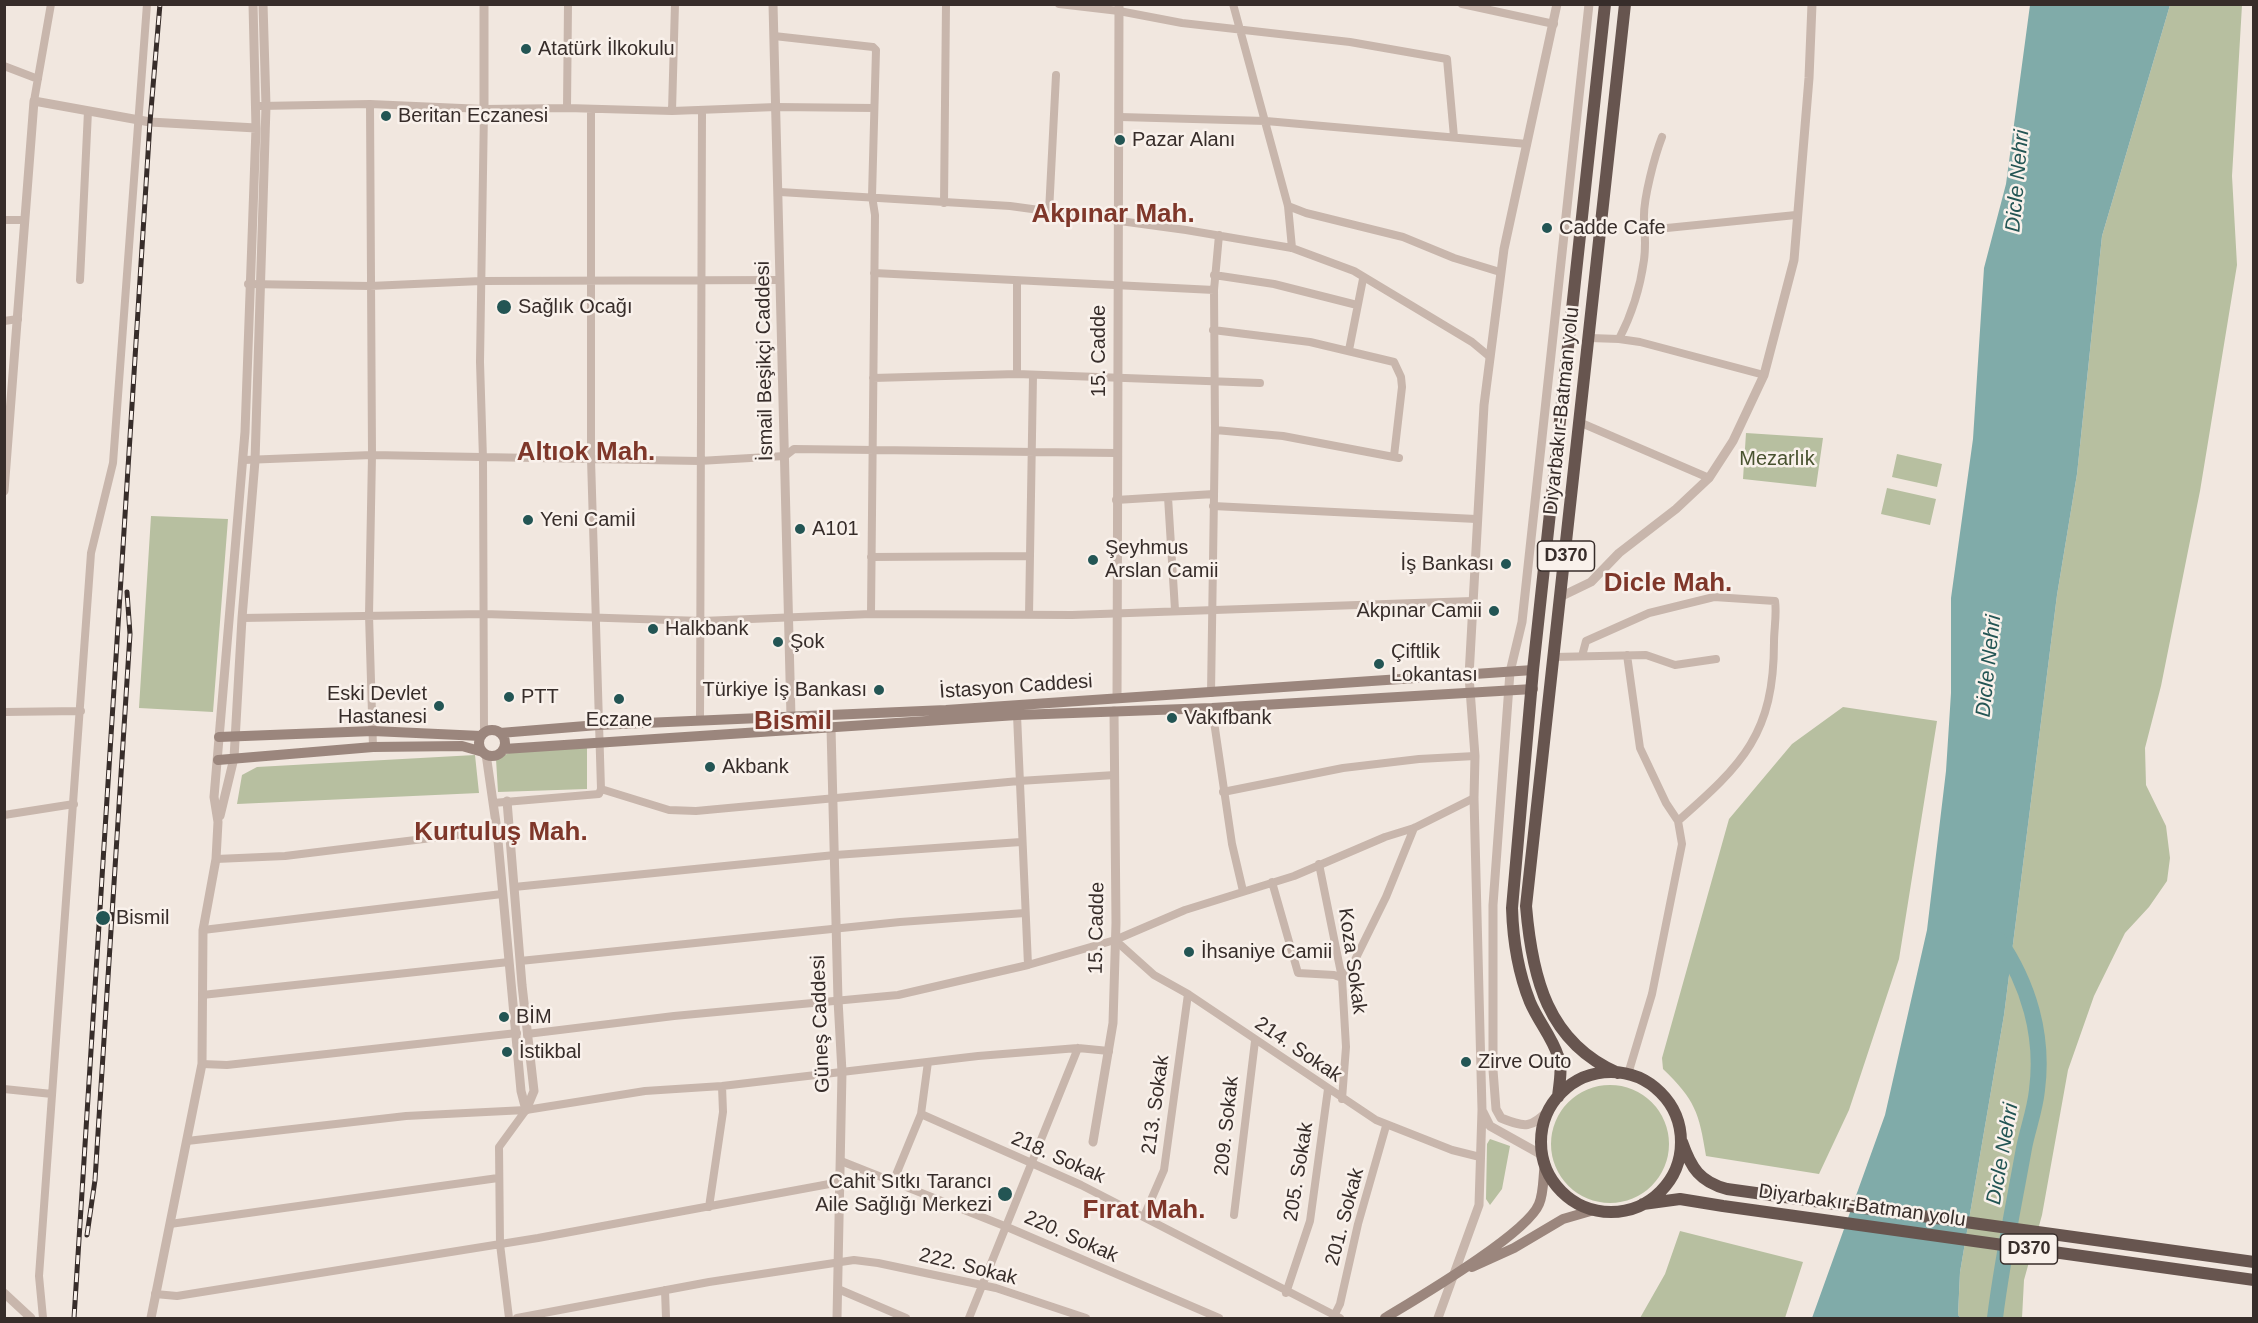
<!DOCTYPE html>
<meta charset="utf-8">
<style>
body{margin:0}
#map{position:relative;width:2258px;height:1323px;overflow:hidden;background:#f1e7df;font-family:Helvetica,sans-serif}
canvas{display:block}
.frame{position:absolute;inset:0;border:6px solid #372d2a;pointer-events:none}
</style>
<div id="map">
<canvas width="2258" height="1323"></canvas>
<div class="frame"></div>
</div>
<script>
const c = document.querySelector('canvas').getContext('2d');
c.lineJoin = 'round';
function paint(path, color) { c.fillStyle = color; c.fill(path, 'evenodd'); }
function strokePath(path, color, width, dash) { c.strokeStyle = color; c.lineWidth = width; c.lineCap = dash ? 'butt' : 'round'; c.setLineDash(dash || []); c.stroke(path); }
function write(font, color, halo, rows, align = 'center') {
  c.font = font + ' Helvetica,sans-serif'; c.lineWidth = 5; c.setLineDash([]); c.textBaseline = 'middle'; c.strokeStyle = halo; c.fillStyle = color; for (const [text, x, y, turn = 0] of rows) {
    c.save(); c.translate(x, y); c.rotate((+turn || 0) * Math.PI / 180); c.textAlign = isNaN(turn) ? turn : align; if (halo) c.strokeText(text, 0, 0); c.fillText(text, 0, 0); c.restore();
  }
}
paint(new Path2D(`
 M2170,5H2242L2232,176L2237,265L2200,491L2161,686L2145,748L2146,785L2166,826L2170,858L2167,881L2149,907L2125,933L2094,996L2068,1070L2042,1215L2024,1280L2022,1318H1961L1958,1315L1960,1272L2004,1015L2057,595L2077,474L2102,236Z
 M1746,433L1823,438L1816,487L1743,479Z
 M1897,454L1942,464L1937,487L1892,477Z
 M1887,488L1936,499L1930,525L1881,514Z
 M151,516L228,519L213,712L139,708Z
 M1843,707L1937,721L1899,959L1849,1110L1819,1174L1706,1156C1699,1112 1695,1100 1663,1069L1662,1058L1729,819L1792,744Z
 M587,747V789L498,792L496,759L509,753Z
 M475,755L479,793L237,804L242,775L257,767Z
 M1551 1144a59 59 0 1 1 118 0a59 59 0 1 1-118 0Z
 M1490,1139L1510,1146L1502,1189L1490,1205L1486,1199L1487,1144Z
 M1680,1231L1803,1262L1785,1318H1640L1665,1274Z`), '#b7bfa0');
paint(new Path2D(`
 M2030,5H2170L2102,236L2077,474L2057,595L2004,1015L1960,1272L1958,1315L1961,1318H1812L1885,1115L1927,930L1946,771L1951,693V598L1973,439L1984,268L2006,184Z`), '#80aba9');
strokePath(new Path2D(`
 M1995,1318C2002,1261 2014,1204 2024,1148C2028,1128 2035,1110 2037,1090C2044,1036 2029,984 1998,939`), '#80aba9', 16);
strokePath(new Path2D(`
 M1059,4L1119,11L1182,23L1350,42L1447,59L1454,137
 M1233,4L1288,206L1292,248
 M1462,4L1554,24
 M774,36L873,47L876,50L872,196L875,215L871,614
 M4,66L38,79
 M34,101L51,4
 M370,104L372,455L369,615L373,747
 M260,106L370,104L484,109L567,108L672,111L776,107L874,108
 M567,108L568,4
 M672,111L675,4
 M1120,117L1266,121L1527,144
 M780,192L1010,206L1186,230L1292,248L1354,271L1472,342L1490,357
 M944,203L946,4
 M1288,206L1306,213L1403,237L1454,258L1500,272
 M1049,212L1056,75
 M4,220H25
 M1647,230L1796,215
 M874,273L1214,290
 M1214,275L1274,284L1357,305
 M80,280L88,111
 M1017,281V374
 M248,284L370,286L481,281L780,280
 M4,321L18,319
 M1213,330L1310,342L1394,362L1401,377L1402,387L1394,456
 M1590,338L1619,339C1632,314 1640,289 1644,260C1646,246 1645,233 1644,219C1643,199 1655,155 1662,137
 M1619,339L1640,342L1764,375
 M1349,350L1363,279
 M873,378L1017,374L1260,383
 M1579,422L1709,478
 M1215,430L1283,436L1399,458
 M244,460L372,455L699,461L785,456L794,449L1116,453
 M1168,497L1175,610
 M1116,500L1214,494
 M1213,506L1476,519
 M871,557L1030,556
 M1029,615L1033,376
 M242,618L484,614L702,621L871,614L1072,615L1472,601
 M1627,655L1640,748L1666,803L1678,821L1682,844L1652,994L1628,1074
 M1582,656L1586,641L1649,613L1714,597L1775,601C1777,614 1774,629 1774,642C1774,734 1743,764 1678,821
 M1554,657L1646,655L1675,665L1716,659
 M1211,693L1215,430L1214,290L1219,235
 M1212,708L1232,844L1243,891
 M4,712L81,711
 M1017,715L1028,965
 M700,721L702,110
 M484,733L483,459L480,362L484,109
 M601,789L669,810L696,811L1019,781L1115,775
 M1223,792L1343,768L1419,759L1475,756
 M493,803L599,794L601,789L591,459V109
 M4,815L74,804
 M216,859L285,856L497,830
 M1319,864L1342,978L1346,1047L1342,1099
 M1272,882L1298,973L1334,975L1342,978L1351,968L1386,897L1414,828
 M514,887L835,855L1021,842
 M203,930L502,894
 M1115,940L1154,975L1188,994L1376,1120L1452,1150L1480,1157
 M520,961L900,922L1025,913
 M202,995L509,962
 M527,1034L674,1016L898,995L1028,965L1115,940L1185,910L1294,876L1385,837L1414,828L1474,798
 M202,1064L227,1065L517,1033
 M4,1089L52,1094
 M921,1114L1081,1185L1340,1318
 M187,1141L406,1116L526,1110L645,1091L722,1086L978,1056L1078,1048L1109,1051
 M841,1161L1007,1227L1219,1318
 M893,1182L921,1114L928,1062
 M709,1207L723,1112L722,1086
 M1234,1215L1255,1041
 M1144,1216L1164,1170L1188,994
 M170,1224L498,1178
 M838,1289L906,1318
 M665,1290L666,1318
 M1286,1293L1310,1221L1328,1089
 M155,1294L177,1296L538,1238L840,1182
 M1334,1316L1340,1304L1358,1224L1386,1126
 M43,1318L39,1276L91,553L113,463L147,4
 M509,1318L500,1244L499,1147L526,1110
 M517,1318L709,1282L854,1260L878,1263L996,1288L1086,1318
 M969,1318L1078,1048`), '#c8b6ac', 8);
strokePath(new Path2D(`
 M484,4V109
 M773,4L791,717
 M4,491L34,101L150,122L256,128
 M1562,596L1591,582L1619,553L1676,509L1709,478L1733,441L1764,375L1794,260L1809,78L1812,4
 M1117,698L1119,4
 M831,728L838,1000L842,1072L837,1318
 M486,754L497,830L521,1091L526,1110
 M507,801L522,985L534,1091L526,1110
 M220,816L234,758L242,618L255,461L266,106L263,4
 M1549,1110C1531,1128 1526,1128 1501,1118L1496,1109L1493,1070V905L1510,672L1522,622L1589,4
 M1483,1112L1490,1126L1542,1155
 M1093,1142L1113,1023L1116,923L1114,711
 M4,1293L31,1318
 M151,1318L202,1064L203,930L216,859L218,822L214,797L245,432L256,128L253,4
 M1438,1318L1479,1205L1482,1110L1474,798L1475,756L1469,676L1484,405L1504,249L1557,4`), '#c8b6ac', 9);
strokePath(new Path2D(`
 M479 743a13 13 0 1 1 26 0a13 13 0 1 1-26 0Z
 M500,733L598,725L946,710L1533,670
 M219,737L373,731L481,736
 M504,749L1017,715L1212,708L1533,689
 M218,760L373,747L462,746L483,752
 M1472,1267L1514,1248L1563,1219L1594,1210
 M1385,1318C1416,1299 1527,1234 1539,1204C1544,1193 1543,1176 1545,1163`), '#9b867d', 10);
strokePath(new Path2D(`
 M1541 1142a70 70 0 1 1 140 0a70 70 0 1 1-140 0Z
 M1618,1073C1547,1042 1532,977 1526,906L1625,4
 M1558,1097C1559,1084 1563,1069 1558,1056C1552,1037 1538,1021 1530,1002C1518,972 1513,940 1512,908L1533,670L1605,4
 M1682,1142C1691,1168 1700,1182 1727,1189L2254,1262
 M1643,1204L1680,1199L1723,1206L2254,1280`), '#67554f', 12);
const rail = new Path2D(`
 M87,1235L95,1180L130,634L127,592
 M74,1318L150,122L160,4`);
strokePath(rail, '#372d2a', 5);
strokePath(rail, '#f9f1eb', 3, [9]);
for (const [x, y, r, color] of [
 [526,49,6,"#235554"],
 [386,116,6,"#235554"],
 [1120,140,6,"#235554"],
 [1547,228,6,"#235554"],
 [504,307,8,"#235554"],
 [528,520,6,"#235554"],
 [800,529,6,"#235554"],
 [1093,560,6,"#235554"],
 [1506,564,6,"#235554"],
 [1494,611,6,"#235554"],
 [653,629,6,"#235554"],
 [778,642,6,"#235554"],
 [1379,664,6,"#235554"],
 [879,690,6,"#235554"],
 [509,697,6,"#235554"],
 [619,699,6,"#235554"],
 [439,706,6,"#235554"],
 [1172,718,6,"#235554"],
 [710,767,6,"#235554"],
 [103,918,8,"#235554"],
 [1189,952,6,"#235554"],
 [504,1017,6,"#235554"],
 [507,1052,6,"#235554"],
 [1466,1062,6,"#235554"],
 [1005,1194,8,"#235554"]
]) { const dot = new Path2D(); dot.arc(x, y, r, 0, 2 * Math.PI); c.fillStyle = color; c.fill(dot); strokePath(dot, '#f9f1eb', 2); }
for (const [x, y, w] of [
 [1566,556,57],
 [2029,1249,57]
]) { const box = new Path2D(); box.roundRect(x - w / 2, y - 15, w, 30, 4.5); c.fillStyle = '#f9f1eb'; c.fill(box); strokePath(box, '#372d2a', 1.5); }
write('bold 18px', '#372d2a', null, [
 ["D370",1566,556],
 ["D370",2029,1249]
]);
write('20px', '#372d2a', '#f9f1eb', [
 ["Atatürk İlkokulu",538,49],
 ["Beritan Eczanesi",398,116],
 ["Pazar Alanı",1132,140],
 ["Cadde Cafe",1559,228],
 ["Sağlık Ocağı",518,307],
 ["Yeni Camiİ",540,520],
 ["A101",812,529],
 ["Şeyhmus",1105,548],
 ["Arslan Camii",1105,571],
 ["İş Bankası",1494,564,"right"],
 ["Akpınar Camii",1482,611,"right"],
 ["Halkbank",665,629],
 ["Şok",790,642],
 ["Çiftlik",1391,652],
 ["Lokantası",1391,675],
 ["Türkiye İş Bankası",867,690,"right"],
 ["Eski Devlet",427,694,"right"],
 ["Hastanesi",427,717,"right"],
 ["PTT",521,697],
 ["Vakıfbank",1184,718],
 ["Eczane",619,720,"center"],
 ["Akbank",722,767],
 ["Bismil",116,918],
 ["İhsaniye Camii",1201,952],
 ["BİM",516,1017],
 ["İstikbal",519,1052],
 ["Zirve Outo",1478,1062],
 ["Cahit Sıtkı Tarancı",992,1182,"right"],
 ["Aile Sağlığı Merkezi",992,1205,"right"]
], 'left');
write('20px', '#372d2a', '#f9f1eb', [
 ["15. Cadde",1099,351,-90],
 ["İsmail Beşikçi Caddesi",765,361,-91],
 ["Diyarbakır-Batman yolu",1562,411,-84],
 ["İstasyon Caddesi",1016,687,-4],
 ["15. Cadde",1097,928,-89],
 ["Koza Sokak",1352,961,82],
 ["Güneş Caddesi",821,1024,-92],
 ["214. Sokak",1298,1050,34],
 ["213. Sokak",1156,1105,-82],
 ["209. Sokak",1227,1126,-84],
 ["218. Sokak",1058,1158,24],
 ["205. Sokak",1299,1172,-81],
 ["Diyarbakır-Batman yolu",1862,1206,8],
 ["201. Sokak",1345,1217,-75],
 ["220. Sokak",1071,1237,24],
 ["222. Sokak",968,1267,14]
]);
write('20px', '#495330', '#f9f1eb', [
 ["Mezarlık",1777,459]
]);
write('italic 21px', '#235554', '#f9f1eb', [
 ["Dicle Nehri",2018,181,-85],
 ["Dicle Nehri",1989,666,-84],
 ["Dicle Nehri",2003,1154,-80]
]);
write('bold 26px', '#7f372a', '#f9f1eb', [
 ["Akpınar Mah.",1113,215],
 ["Altıok Mah.",586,453],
 ["Dicle Mah.",1668,584],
 ["Bismil",793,722],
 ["Kurtuluş Mah.",501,833],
 ["Fırat Mah.",1144,1211]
]);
</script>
